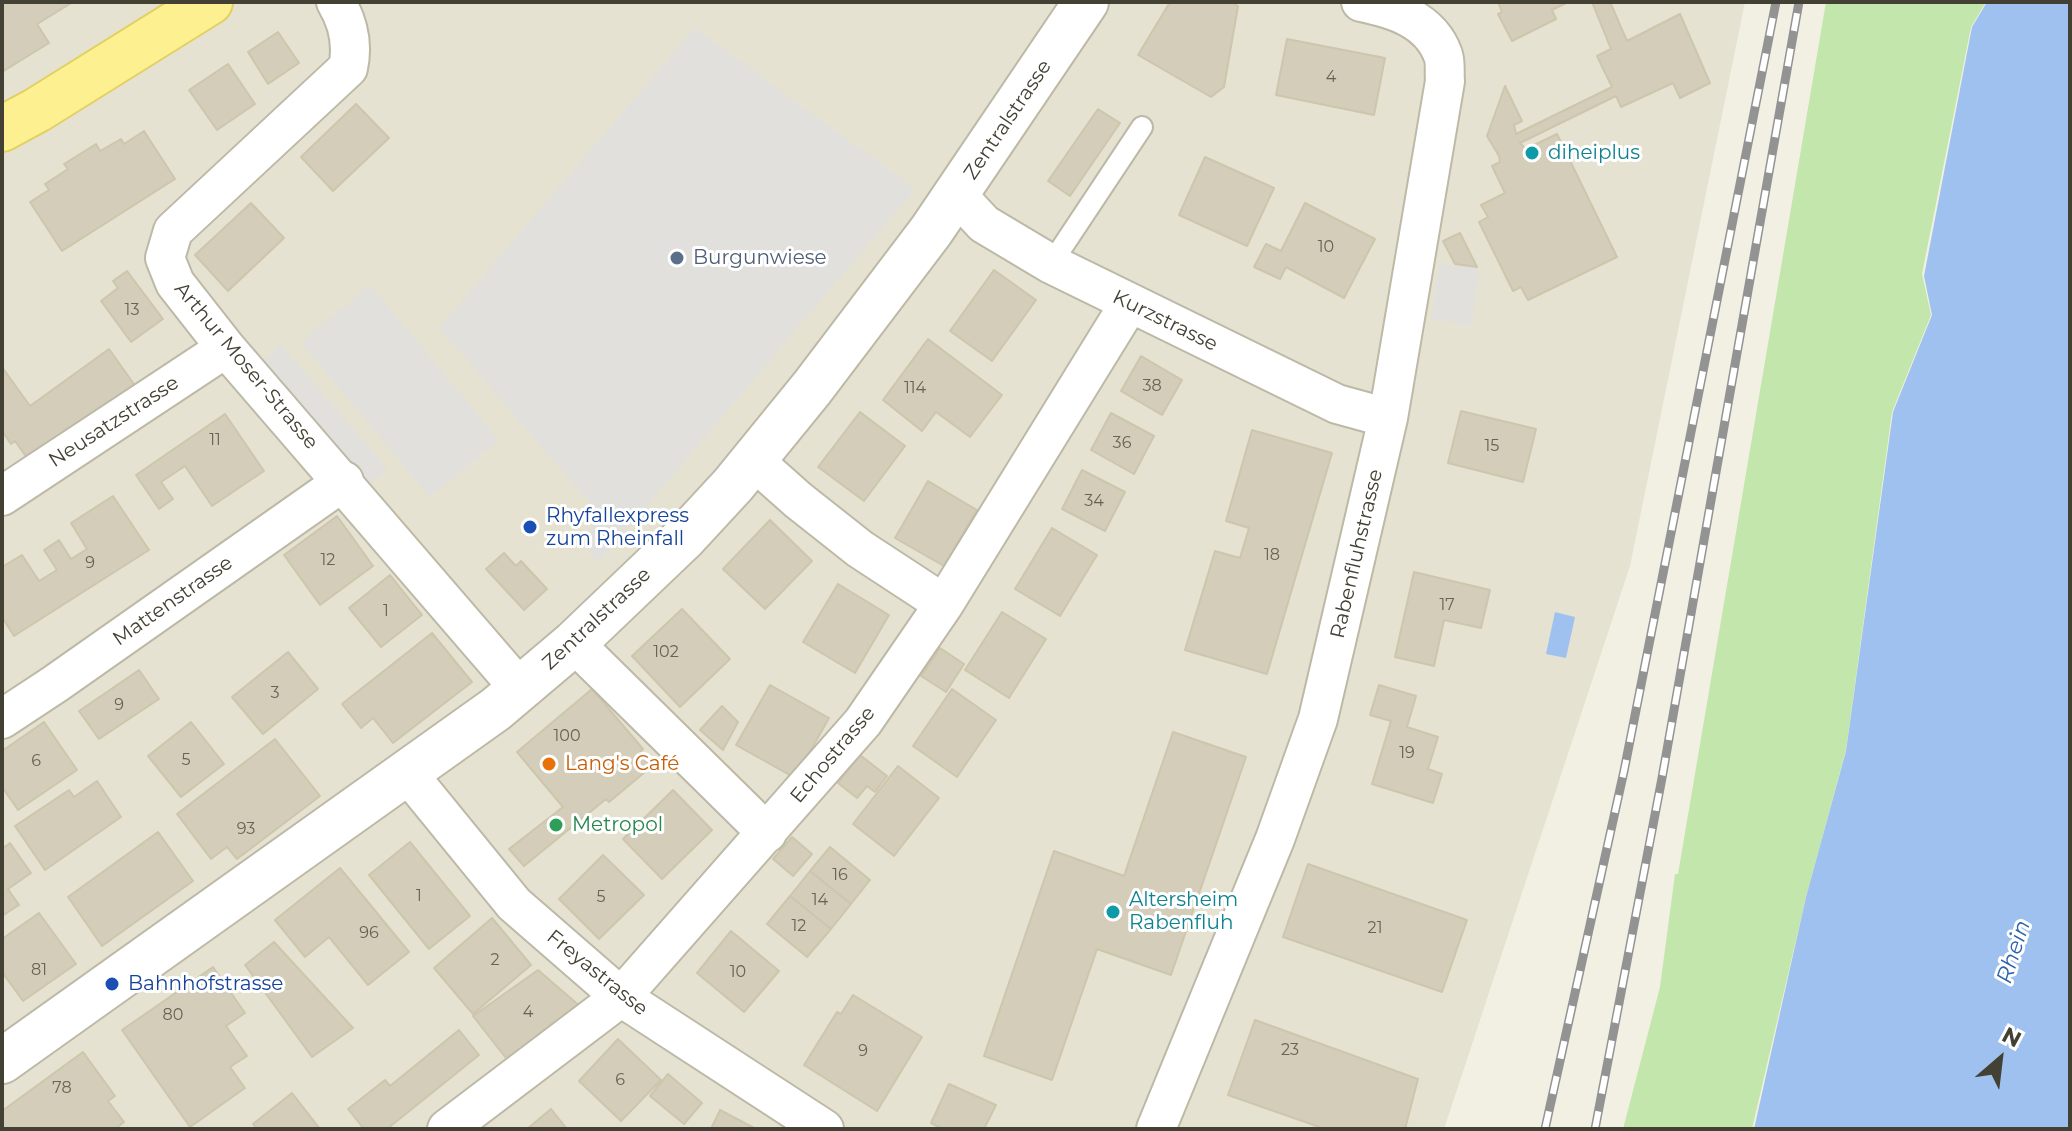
<!DOCTYPE html>
<meta charset="utf-8">
<style>
body{margin:0}
#map{position:relative;width:2072px;height:1131px;overflow:hidden;background:#f2f0e3;font-family:Montserrat,sans-serif}
canvas{display:block}
.frame{position:absolute;inset:0;border:4px solid #434034;pointer-events:none}
.north{position:absolute;left:1960px;top:1019px;width:80px;height:80px;-webkit-text-stroke:6px #fff;paint-order:stroke;rotate:28deg;font-size:22px;font-weight:700;line-height:32px;text-align:center;color:#434034}
.north::after{content:'';display:block;margin:auto;width:28px;height:36px;background:#434034;clip-path:polygon(50% 0,100% 100%,50% 72%,0 100%)}
</style>
<div id="map">
<canvas width="2072" height="1131"></canvas>
<div class="frame"></div>
<div class="north">N</div>
</div>
<script>
const c = document.querySelector('canvas').getContext('2d');
c.lineJoin = 'round';
function paint(path, color) { c.fillStyle = color; c.fill(path, 'evenodd'); }
function strokePath(path, color, width, dash) { c.strokeStyle = color; c.lineWidth = width; c.lineCap = dash ? 'butt' : 'round'; c.setLineDash(dash || []); c.stroke(path); }
function write(font, color, halo, rows, align = 'center') {
  c.font = font + ' Montserrat,sans-serif'; c.lineWidth = 6; c.setLineDash([]); c.textBaseline = 'middle'; c.strokeStyle = halo; c.fillStyle = color; for (const [text, x, y, turn = 0] of rows) {
    c.save(); c.translate(x, y); c.rotate((+turn || 0) * Math.PI / 180); c.textAlign = isNaN(turn) ? turn : align; if (halo) c.strokeText(text, 0, 0); c.fillText(text, 0, 0); c.restore();
  }
}
paint(new Path2D(`
 M2,2H1745L1630,566L1444,1129H2Z`), '#e5e2d1');
paint(new Path2D(`
 M1826,2H1986L1971,27L1922,274L1931,315L1892,412L1846,750L1806,897L1752,1129H1623L1660,987L1675,874H1678Z`), '#c2e6ac');
paint(new Path2D(`
 M695,28L915,189L598,563L578,538L603,518L439,328Z
 M1439,264L1477,268L1479,275L1471,326L1431,319Z
 M370,285L499,440L430,497L301,342Z
 M281,345L387,469L367,486L262,361Z`), '#e2e0dc');
paint(new Path2D(`
 M1987,2H2070V1129H1754L1806,897L1846,751L1893,412L1932,315L1924,276L1972,27Z
 M1555,612L1575,617L1566,658L1546,654Z`), '#9fc1ef');
const building = new Path2D(`
 M2,2H73L37,24L49,43L2,72Z
 M1170,2H1231L1238,6L1224,87L1211,97L1138,55Z
 M1498,2H1568L1552,10L1556,19L1512,41L1498,14L1502,12Z
 M1592,2H1610L1627,41L1680,14L1710,83L1680,98L1673,83L1621,107L1616,96L1520,143L1526,149L1557,134L1617,257L1528,300L1521,287L1513,291L1479,222L1488,217L1481,205L1505,193L1492,166L1500,162L1499,156L1487,136L1505,86L1522,121L1514,125L1516,134L1612,87L1597,56L1611,49Z
 M278,32L299,63L268,84L248,52Z
 M1287,39L1385,58L1374,115L1276,95Z
 M228,64L255,104L217,130L189,90Z
 M356,104L389,138L333,191L301,157Z
 M1098,109L1120,123L1070,196L1048,181Z
 M144,131L175,179L62,251L30,202L49,190L45,184L68,169L64,164L96,144L100,151L121,139L124,144Z
 M1205,157L1274,188L1247,246L1179,215Z
 M251,203L284,238L228,291L195,255Z
 M1305,203L1375,239L1344,298L1286,267L1280,279L1254,267L1266,244L1281,251Z
 M1460,233L1477,267L1455,264L1443,241Z
 M994,270L1036,300L992,361L950,331Z
 M127,271L163,319L131,342L101,301L118,288L113,281Z
 M928,339L1002,395L970,437L936,412L922,431L883,400Z
 M109,349L141,394L35,469L15,441L11,444L2,431V367L30,406Z
 M1141,356L1182,380L1162,415L1121,391Z
 M1461,411L1536,429L1523,482L1448,463Z
 M860,412L905,446L864,501L818,467Z
 M1111,413L1154,436L1134,474L1091,450Z
 M225,414L264,471L212,506L185,466L161,482L173,499L159,509L136,475Z
 M1252,430L1332,453L1267,674L1185,650L1215,551L1240,558L1249,528L1226,521Z
 M1082,470L1125,492L1105,531L1062,509Z
 M928,481L977,510L944,566L895,538Z
 M113,496L149,550L14,636L2,617V567L22,555L39,581L57,570L44,550L59,540L71,559L87,549L71,523Z
 M337,516L373,566L320,605L284,555Z
 M770,520L812,561L765,609L723,569Z
 M1052,528L1097,555L1060,616L1015,589Z
 M504,553L516,566L521,561L547,589L524,610L486,569Z
 M1414,572L1490,590L1481,628L1444,620L1434,666L1395,657Z
 M390,575L422,615L381,647L349,608Z
 M838,584L889,615L855,673L803,642Z
 M682,609L730,659L680,707L632,656Z
 M1002,612L1046,639L1009,698L965,670Z
 M432,633L472,682L393,743L373,718L361,728L342,704Z
 M940,648L964,664L946,692L921,676Z
 M288,652L318,689L263,734L232,697Z
 M139,670L159,699L99,739L79,711Z
 M770,685L829,718L795,778L736,745Z
 M1379,685L1416,696L1407,727L1438,737L1428,769L1442,774L1433,803L1372,784L1391,721L1370,715Z
 M592,689L643,749L640,752L651,767L609,802L606,799L524,866L509,849L563,807L517,752Z
 M952,689L996,720L957,777L913,746Z
 M722,706L738,722L723,750L700,730Z
 M44,722L77,770L18,810L2,787V751Z
 M191,722L224,764L181,797L148,756Z
 M1173,732L1246,757L1171,975L1097,949L1052,1080L984,1056L1054,851L1124,876Z
 M275,739L320,796L237,859L227,847L211,859L177,814Z
 M860,755L887,776L875,792L867,786L857,798L838,783Z
 M898,766L939,798L894,856L853,824Z
 M97,781L121,817L45,870L15,826L69,790L74,797Z
 M673,790L712,830L662,879L623,839Z
 M158,832L193,881L102,946L68,897Z
 M792,837L812,854L793,876L773,859Z
 M410,842L470,916L429,949L369,875Z
 M10,843L31,873L8,889L19,905L2,916V849Z
 M830,847L870,880L851,904L810,871Z
 M603,855L644,895L599,939L559,899Z
 M1308,864L1467,920L1442,992L1283,937Z
 M340,868L409,952L368,985L329,937L305,957L275,920Z
 M810,871L851,904L831,929L790,896Z
 M790,896L831,929L807,957L767,924Z
 M39,913L76,964L23,1001L2,972V939Z
 M492,918L531,965L473,1014L434,968Z
 M731,931L779,971L744,1012L697,973Z
 M274,942L353,1028L312,1057L245,965Z
 M213,967L245,1013L226,1026L247,1056L230,1067L245,1088L190,1127L122,1030Z
 M538,970L582,1008L509,1062L473,1016Z
 M853,995L922,1037L877,1111L804,1065L837,1012L841,1014Z
 M1255,1020L1418,1079L1405,1129H1325L1228,1095Z
 M459,1030L479,1055L387,1129H364L348,1109L385,1080L390,1086Z
 M618,1039L661,1080L621,1121L579,1081Z
 M83,1052L115,1096L108,1101L124,1122L115,1129H2V1111Z
 M668,1074L702,1103L684,1124L650,1096Z
 M949,1084L996,1105L984,1129H943L931,1123Z
 M292,1093L320,1129H257L253,1124Z
 M551,1109L567,1129H527Z
 M720,1110L756,1129H711Z`);
paint(building, '#d3cdb9');
strokePath(building, '#cec6ac', 2);
const service = new Path2D(`
 M1051,264L1142,127`);
const minor = new Path2D(`
 M336,2C348,22 353,45 348,68L173,231L165,258L175,283L226,348L520,689
 M957,195L984,224L1051,264L1337,404L1388,418
 M753,460L798,500L860,549L944,604
 M2,496L226,348
 M574,643L767,833
 M2,719L55,684L344,481
 M408,774L514,904L621,997L824,1129
 M447,1129L621,997L863,722L944,604L1129,304
 M1156,1129L1275,839L1318,719L1388,418L1445,81C1444,73 1446,63 1443,55C1430,19 1394,9 1361,2`);
const tertiary = new Path2D(`
 M2,1061L496,709L574,643L684,538L733,485L812,388L931,231L1086,2`);
const primary = new Path2D(`
 M2,129L37,110L210,2`);
strokePath(service, '#bdb9a6', 24);
strokePath(minor, '#bdb9a6', 42);
strokePath(tertiary, '#bdb9a6', 48);
strokePath(primary, '#e2d061', 48);
strokePath(service, '#fff', 20);
strokePath(minor, '#fff', 38);
strokePath(tertiary, '#fff', 44);
strokePath(primary, '#fdf091', 44);
const rail = new Path2D(`
 M1545,1129L1624,771L1776,2
 M1595,1129L1662,778L1799,2`);
strokePath(rail, '#939393', 9);
strokePath(rail, '#fff', 6, [18]);
for (const [x, y, r, color] of [
 [1532,153,8,"#0f9aa8"],
 [677,258,8,"#5c6f8a"],
 [530,527,8,"#1a4fb4"],
 [549,764,8,"#e8710a"],
 [556,825,8,"#2e9e5b"],
 [1113,912,8,"#0f9aa8"],
 [112,984,8,"#1a4fb4"]
]) { const dot = new Path2D(); dot.arc(x, y, r, 0, 2 * Math.PI); c.fillStyle = color; c.fill(dot); strokePath(dot, '#fff', 3); }
write('16px', '#676355', null, [
 ["4",1331,77],
 ["10",1326,247],
 ["13",132,310],
 ["38",1152,386],
 ["114",915,388],
 ["11",215,440],
 ["36",1122,443],
 ["15",1492,446],
 ["34",1094,501],
 ["18",1272,555],
 ["12",328,560],
 ["9",90,563],
 ["17",1447,605],
 ["1",386,611],
 ["102",666,652],
 ["3",275,693],
 ["9",119,705],
 ["100",567,736],
 ["19",1407,753],
 ["5",186,760],
 ["6",36,761],
 ["93",246,829],
 ["16",840,875],
 ["1",419,896],
 ["5",601,897],
 ["14",820,900],
 ["12",799,926],
 ["21",1375,928],
 ["96",369,933],
 ["2",495,960],
 ["81",39,970],
 ["10",738,972],
 ["4",528,1012],
 ["80",173,1015],
 ["23",1290,1050],
 ["9",863,1051],
 ["6",620,1080],
 ["78",62,1088]
]);
write('20px', '#434034', '#fff', [
 ["Zentralstrasse",1008,120,-56],
 ["Kurzstrasse",1165,321,26],
 ["Arthur Moser-Strasse",246,366,50],
 ["Neusatzstrasse",114,422,-33],
 ["Rabenfluhstrasse",1357,554,-77],
 ["Mattenstrasse",173,601,-35],
 ["Zentralstrasse",597,619,-43],
 ["Echostrasse",833,755,-50],
 ["Freyastrasse",597,973,39]
]);
write('20px', '#0d838f', '#fff', [
 ["diheiplus",1548,153],
 ["Altersheim",1129,900],
 ["Rabenfluh",1129,923]
], 'left');
write('20px', '#4e5e75', '#fff', [
 ["Burgunwiese",693,258]
], 'left');
write('20px', '#164399', '#fff', [
 ["Rhyfallexpress",546,516],
 ["zum Rheinfall",546,539],
 ["Bahnhofstrasse",128,984]
], 'left');
write('20px', '#c56008', '#fff', [
 ["Lang's Café",565,764]
], 'left');
write('20px', '#27864d', '#fff', [
 ["Metropol",572,825]
], 'left');
write('italic 22px', '#2f63ad', '#fff', [
 ["Rhein",2014,952,-72]
]);
</script>
